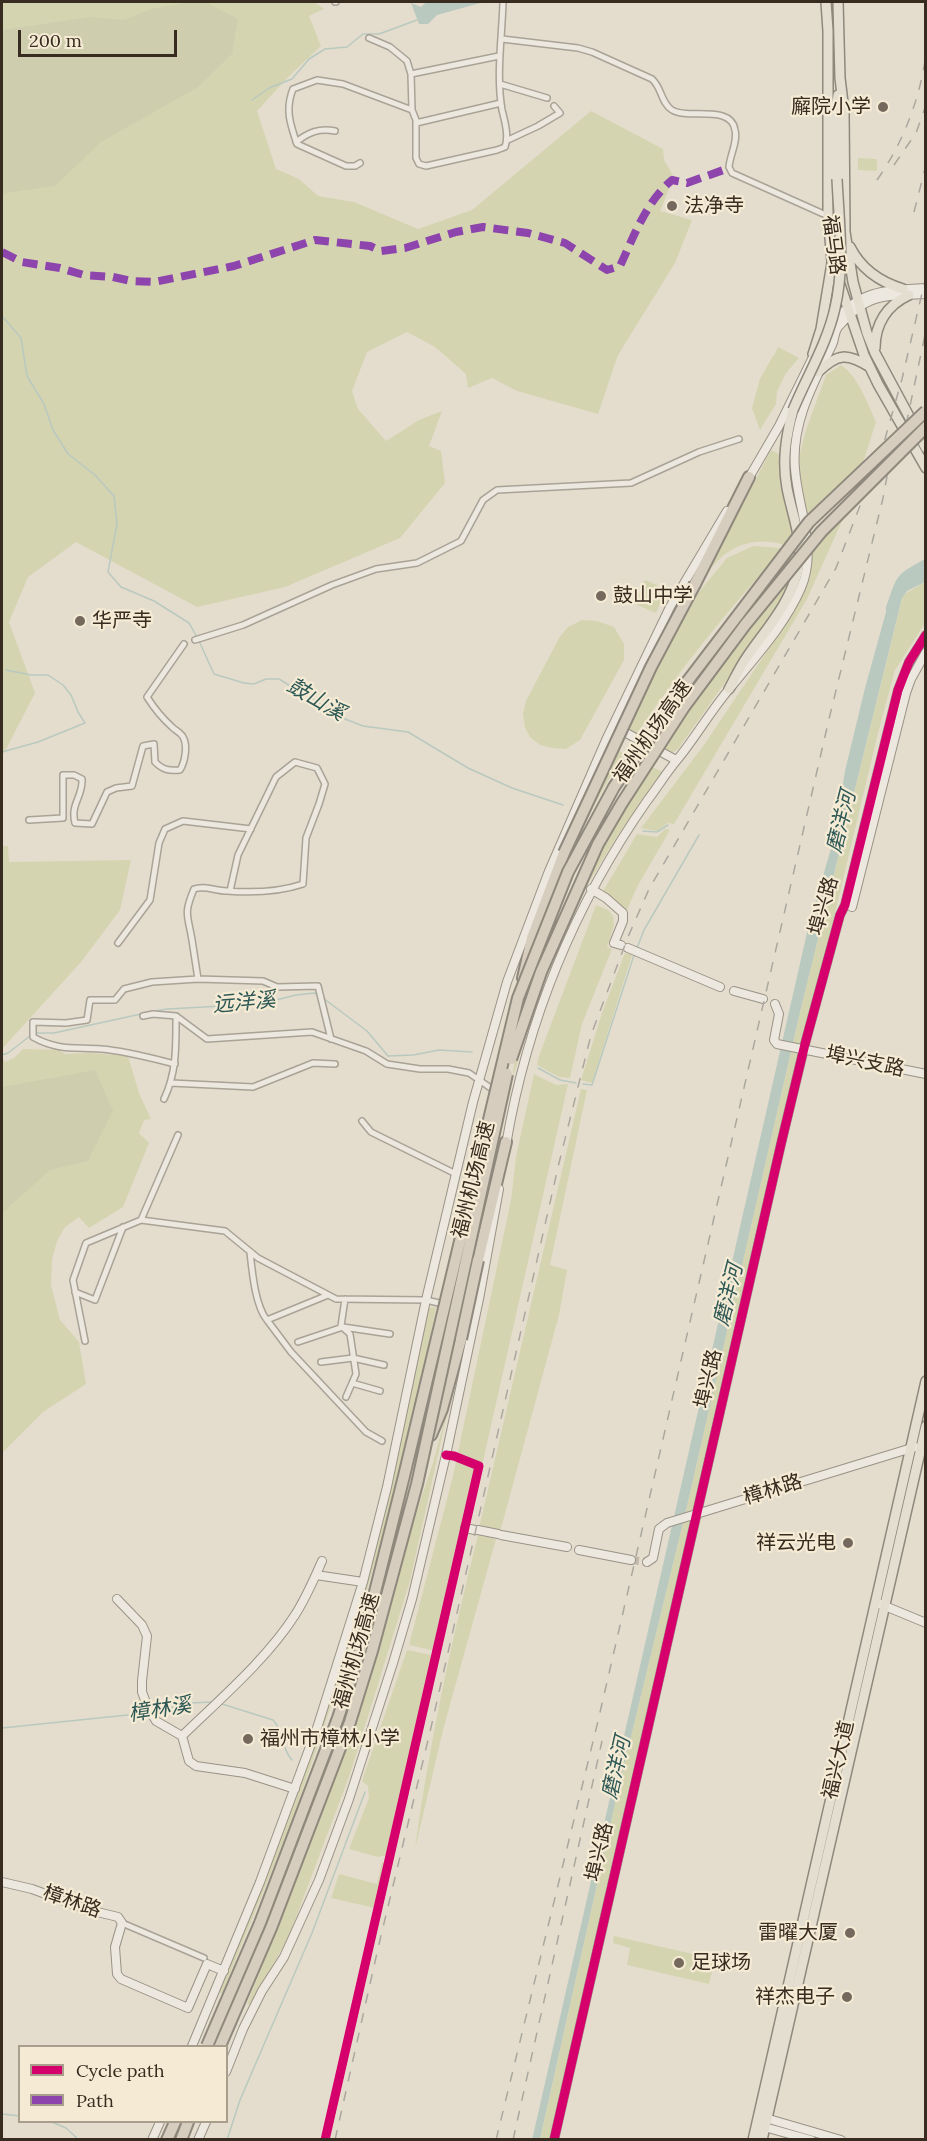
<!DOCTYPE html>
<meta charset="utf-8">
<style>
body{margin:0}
#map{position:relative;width:927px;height:2141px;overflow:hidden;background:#e4ddcd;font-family:Lora,serif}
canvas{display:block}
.frame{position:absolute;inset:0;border:3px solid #382b1f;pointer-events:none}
.legend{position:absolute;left:18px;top:2045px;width:210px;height:78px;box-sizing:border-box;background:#f5ebd4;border:2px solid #a99e8c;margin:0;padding:8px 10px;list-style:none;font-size:18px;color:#382b1f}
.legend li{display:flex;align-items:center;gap:12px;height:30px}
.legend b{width:30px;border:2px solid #a99e8c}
.scale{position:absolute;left:18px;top:30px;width:159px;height:27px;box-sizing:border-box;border:3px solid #382b1f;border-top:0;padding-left:8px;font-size:18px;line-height:21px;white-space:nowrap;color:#382b1f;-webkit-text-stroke:4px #f5ebd4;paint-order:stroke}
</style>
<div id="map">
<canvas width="927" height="2141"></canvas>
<div class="frame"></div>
<ul class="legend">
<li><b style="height:8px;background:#d6006c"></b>Cycle path</li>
<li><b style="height:8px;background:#8e44ad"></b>Path</li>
</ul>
<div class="scale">200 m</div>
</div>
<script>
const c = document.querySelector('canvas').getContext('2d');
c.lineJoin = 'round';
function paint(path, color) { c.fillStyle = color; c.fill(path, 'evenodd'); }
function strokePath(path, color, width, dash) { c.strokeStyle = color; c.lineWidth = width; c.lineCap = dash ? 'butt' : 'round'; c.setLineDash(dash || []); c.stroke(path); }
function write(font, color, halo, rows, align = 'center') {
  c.font = font + ' Lora,"Noto Sans SC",serif'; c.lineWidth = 4.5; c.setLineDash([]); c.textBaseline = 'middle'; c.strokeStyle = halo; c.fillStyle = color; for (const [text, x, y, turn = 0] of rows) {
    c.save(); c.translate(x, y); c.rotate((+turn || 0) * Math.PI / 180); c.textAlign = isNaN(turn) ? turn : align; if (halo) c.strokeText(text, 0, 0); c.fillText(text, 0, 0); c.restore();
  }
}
paint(new Path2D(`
 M2,2H314L324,9L309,16L321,46L289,76L257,111L276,169L299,179L318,196L354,202L418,229L472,210L591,111L663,149L664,160L674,177L660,211L692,220L675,263L618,355L598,414L517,391L492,378L468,388L466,374L435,347L407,332L367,352L352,391L358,409L386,441L419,420L442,411L429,446L441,451L445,483L400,538L285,587L197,607L76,542L28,577L9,622L35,693L2,757Z
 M858,158L877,159V171L858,170Z
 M778,347L799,358L786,373L777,391L776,404L760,430L752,408L760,379L773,356H774Z
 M841,365C859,378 867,402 876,422L861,469L807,518L799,468L800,453L806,430L826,375Z
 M771,450L783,456L793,548C752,531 720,548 700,585Z
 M846,512L807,599L674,824L668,823L657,831L641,828L704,745L790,617L800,590L809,550Z
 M753,546L780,548L790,560L791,577L781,603L678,749L672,753L660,747L785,584L778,570L769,565C720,619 676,675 636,735L626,730L694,594L698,593L727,558Z
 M645,580L666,589L656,613L635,604Z
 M925,582V623L895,670L878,733L775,1164L551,2139L540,2140L619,1786L687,1506L800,1012L903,595Z
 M582,620L597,621L614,627L624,644V660L580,740L566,749L552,748L540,745L530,737L525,728L523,714L526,701L559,638L568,627Z
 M617,750L624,753L592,809L563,868Z
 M648,765L663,772L618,835L583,892L556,953L529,1026L512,1080L515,1058L530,1008L581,885Z
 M665,829L670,830L637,887L627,910L602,893L637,834L657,837Z
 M2,846H8L9,862L131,860L120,910L81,962L2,1049Z
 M596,905L608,910L613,916L614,925L607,947L612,949L582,1024L570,1078L559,1077L537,1065L539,1056Z
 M625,953L632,955L592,1083L581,1080L602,1013Z
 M23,1049L59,1050L65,1054L90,1053L128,1056L139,1093L151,1119L144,1120L139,1133L149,1143L123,1207L89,1228L79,1217L65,1227L57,1241L52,1260L51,1285L60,1320L79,1342L86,1384L43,1412L2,1453V1057L5,1062L14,1058Z
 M534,1074L556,1085L568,1084L440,1652L409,1645L453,1476L511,1200L516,1157Z
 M581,1089L587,1090L550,1265L567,1270L559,1315L500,1532L479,1528Z
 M436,1307C404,1474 356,1639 299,1800C276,1865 247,1929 222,1994L219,1992L266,1874L343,1657L427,1308Z
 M451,1396L410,1581L350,1774L289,1936L251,2005L247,2004L332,1785L352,1728L414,1519L433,1463Z
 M478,1535L496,1539L443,1730L415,1849C429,1743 452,1639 478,1535Z
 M407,1650L432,1655L389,1851L387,1855L378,1857L349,1849L369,1798L368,1786L362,1781Z
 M382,1862L387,1864L375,1908L331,1898L339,1874L377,1884Z
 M614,1936L715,1959L709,1984L627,1965L630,1948L613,1943Z`), '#d4d4b0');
paint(new Path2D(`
 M192,2H205L238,19L232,54L198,87L101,142L55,186L5,193L2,199V30L90,17L124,20L151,9Z
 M95,1070L113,1111L88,1161L50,1170L2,1213V1087Z`), '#ceceaf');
paint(new Path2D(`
 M426,2H484L437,15L428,24H419L411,3L421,7Z
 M925,559V582L907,591L902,598L800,1012L687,1506L619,1786L540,2139L532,2140L809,924L835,835L845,771L865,688L886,612V607C898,574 894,576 925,559Z`), '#b9c9bf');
strokePath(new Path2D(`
 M252,100L269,88L292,79L309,59L325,49L347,47L363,34H379L417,20
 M2,316L21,338L27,376L44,404L53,430L68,454L95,475L114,496L117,524L108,572L121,587L154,601L189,623L197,637
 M199,641L214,674L244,683L254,684L266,679H279L345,719L363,726L408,732L468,768L512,788L563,805
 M2,752L38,742L85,723L78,712L71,695L63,685L48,675H31L6,670
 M643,831L657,832L668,825
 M637,948L644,930L699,835
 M323,998L367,1031L388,1056L413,1055L439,1050L472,1052
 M155,1011L167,1009L260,1004L296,995L314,993L319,995
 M34,1033H54L141,1014
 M2,1055L8,1053L30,1036
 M538,1068L560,1080L576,1083
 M583,1084L592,1085L634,955
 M222,1704L273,1720C284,1731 281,1749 292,1760
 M155,1712L189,1703L214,1702
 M2,1728L147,1713
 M2,2114L20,2116
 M52,2122L66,2128L79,2140
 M227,2140L240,2100L312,1933L365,1792`), '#b9c9bf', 1.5);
strokePath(new Path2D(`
 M631,1560L647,1562`), '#c2b9aa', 8, [8, 4]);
const street = new Path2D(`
 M335,2H336
 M369,38L390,47L407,61L411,74L412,110L416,120V158L419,164L426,166L497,150L505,147C509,136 505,122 502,110C496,75 502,37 503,2
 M502,39L578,48L592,52L652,79C662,88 661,103 672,110C688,120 731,104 735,130C738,141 730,155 729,167L732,173L828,216
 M411,74L499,56
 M500,84L547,98
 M416,123L501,103
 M508,140L538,126L560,113L554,106
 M296,142C309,132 319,128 335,131
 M360,163L355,166H346L297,144C290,124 285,109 293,89L317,80L343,84L412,110
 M195,640L243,625L332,585L376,569L417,563L461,541L483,500L497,490L631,483L699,452L739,439
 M29,820L63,818V775H74L82,779C83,797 70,804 75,823L92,824L107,792L116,788L132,786L143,746L154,744L155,762C163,770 169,771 180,770C185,762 188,745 183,737C181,733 175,730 172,727C162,718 154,708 147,697L184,644
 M118,943L150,900L159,843L165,829L183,821L251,829
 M198,979C196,966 194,953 192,940C188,915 183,915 194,889C205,885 215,891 227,891C253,893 279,892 303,884L306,838L319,804L325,784L317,768L295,762L276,777L238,855L230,891
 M143,1016L153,1014L176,1016
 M175,1064C151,1058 126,1051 101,1049C75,1047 58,1051 33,1037V1022L66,1023L87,1020L90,1000H115L124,989L152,982L198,979L263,981L277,987L318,986L331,1039
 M171,1083L253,1087L313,1063L335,1064
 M164,1099C177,1072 176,1045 176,1016L207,1039L312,1032L366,1051L387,1064L420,1069H448L469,1073L495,1091
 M362,1121L371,1132L456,1174
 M141,1220L225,1231L258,1258L336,1299L426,1300L469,1310
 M250,1252C252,1270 255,1306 267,1320L328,1295
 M75,1292L95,1300L123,1227
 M345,1299L341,1326L350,1334L356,1374L346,1397
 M267,1320L291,1352L366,1432L382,1441
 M85,1341L73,1280L86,1243L141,1220L178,1135
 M298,1342L343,1327L390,1334
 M321,1362L353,1358L384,1365
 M352,1383L380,1391
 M122,1923L204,1958
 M325,2140L479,1466L454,1456L446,1455`);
const secondary = new Path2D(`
 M831,326C857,290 885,290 926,288
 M747,481L779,426L816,351
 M617,728L676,760
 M591,889L606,898L623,913V921L614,943L621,945
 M852,907L906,693L911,679L926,652
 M628,948L720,987
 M734,991L763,999
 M775,1004L779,1014L774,1040L777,1044L926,1074
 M506,1145C527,1021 575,904 647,801C657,788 666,773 677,760C696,737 711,710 731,687C756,656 785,625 801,588C818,548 798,509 795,469C791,424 813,384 832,345C835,339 834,331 839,326C846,318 856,308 866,303C882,294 907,295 926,294
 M465,1528L475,1530
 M478,1530L498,1534
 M501,1535L567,1547
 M579,1550L631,1560
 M647,1562L653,1558L659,1529L667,1523L915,1447
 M316,1575L363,1582
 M117,1599L142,1625L147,1636L142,1681V1692L148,1708L156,1721L182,1736L189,1761L196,1766L245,1773L295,1789
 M880,1604L926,1623
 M182,1736C219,1700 267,1659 295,1615C306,1598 314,1579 322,1561
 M2,1882L32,1889L89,1910L118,1917L122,1923L115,1947L117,1974L121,1979L188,2008L207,1964L224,1971
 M192,2046L260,1882L318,1725L363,1582L387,1487L426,1300L473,1102L507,982L549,871L606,740L670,607L727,511
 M226,2072L243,2029L262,1991L284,1957L319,1880L349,1799L393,1663L412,1599L446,1455L479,1299L499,1189
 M762,2117L841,2140
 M761,2126L811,2140
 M152,2140L160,2122
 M198,2140L206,2122
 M554,2140L781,1144L805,1044L840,915L845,905L898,690L909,662L926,635`);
const primary = new Path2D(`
 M826,2L828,31V216L832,261L864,355L878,384L926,468
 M838,2L840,78L844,111L845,232L853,282L867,333L875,353L926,448
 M837,179L836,111L838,95
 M850,247C861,269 880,282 903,289
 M875,348C875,324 887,305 909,295
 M813,354L821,329L832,263
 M818,372C838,353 847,353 870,367
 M729,689C735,678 740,667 747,657C766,629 791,603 798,569C804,541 792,515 787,488C782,461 786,436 793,410
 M753,2140L926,1381
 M762,2140L926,1426`);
const highway = new Path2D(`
 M695,584L749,477
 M523,978L532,938L564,853
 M478,1260L506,1142
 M431,1435L442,1409L461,1339
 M167,2140L175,2122
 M181,2140L188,2122`);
strokePath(street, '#a9a297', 8);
strokePath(secondary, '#999286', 10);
strokePath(primary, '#8f887d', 12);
strokePath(highway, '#8f887d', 14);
strokePath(street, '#ece8df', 5);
strokePath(secondary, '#ece8df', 8);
strokePath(primary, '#e4ded0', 9);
strokePath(highway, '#d6cdbe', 10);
strokePath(new Path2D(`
 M894,165L916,133L926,105
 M877,180C903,143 920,99 926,54
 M914,212L926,165
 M902,444L926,330
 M335,2140L379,1944L430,1732L559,1163L591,1035L628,937L649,889L836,568L883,446L902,379L926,276
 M496,2140L598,1721L829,719L883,498L896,428
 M513,2140L602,1741`), '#aba79f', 1.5, [10, 10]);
const primaryBridge = new Path2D(`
 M793,410C807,376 827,344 835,308C845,266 839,222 837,179`);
const highwayBridge = new Path2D(`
 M564,853L651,667L695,584
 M511,1059L541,972L598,844L622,803L684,707L745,625L821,532L926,427
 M461,1339L478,1260
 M207,2046L260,1923L338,1718L361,1648L404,1476L518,998L568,872L614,787L677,695L809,522L926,411
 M220,2046L271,1928L350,1722L372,1651L417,1484L507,1074`);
strokePath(primaryBridge, '#8f887d', 12, []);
strokePath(highwayBridge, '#8f887d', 14, []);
strokePath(primaryBridge, '#e4ded0', 9);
strokePath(highwayBridge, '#d6cdbe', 10);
strokePath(new Path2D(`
 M2,252L22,262L60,268L84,275L113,277L131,281L154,282L234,266L315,240L370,246L381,251L405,248L456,232L483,227L528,233L565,243L607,270L620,266C634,236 646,202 672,180L687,183L729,168`), '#8e44ad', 8, [15, 8]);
strokePath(new Path2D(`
 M325,2140L479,1466L454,1456L446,1455
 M554,2140L781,1144L805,1044L840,915L845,905L898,690L909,662L926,635`), '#d6006c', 9);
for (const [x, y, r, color] of [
 [883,107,6,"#74695c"],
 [672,206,6,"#74695c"],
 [601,596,6,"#74695c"],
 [80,621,6,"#74695c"],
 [848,1543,6,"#74695c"],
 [248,1739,6,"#74695c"],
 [850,1933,6,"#74695c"],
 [679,1963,6,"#74695c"],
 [847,1997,6,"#74695c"]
]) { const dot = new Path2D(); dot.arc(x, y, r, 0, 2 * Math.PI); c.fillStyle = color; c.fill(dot); strokePath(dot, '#f5ebd4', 2); }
write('20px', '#382b1f', '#f5ebd4', [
 ["廨院小学",871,107,"right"],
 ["法净寺",684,206],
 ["鼓山中学",613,596],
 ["华严寺",92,621],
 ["祥云光电",836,1543,"right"],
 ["福州市樟林小学",260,1739],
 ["雷曜大厦",838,1933,"right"],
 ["足球场",691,1963],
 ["祥杰电子",835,1997,"right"]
], 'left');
write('20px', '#382b1f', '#f5ebd4', [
 ["福马路",833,245,82],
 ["福州机场高速",653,732,-55],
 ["埠兴路",824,906,-74],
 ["埠兴支路",865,1062,12],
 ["福州机场高速",474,1180,-76],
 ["埠兴路",709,1379,-77],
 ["樟林路",773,1490,-17],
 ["福州机场高速",357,1651,-74],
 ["福兴大道",839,1760,-77],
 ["埠兴路",600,1852,-77],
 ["樟林路",72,1902,19]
]);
write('italic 21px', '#2e5855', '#f5ebd4', [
 ["鼓山溪",316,700,30],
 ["磨洋河",842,822,-76],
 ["远洋溪",244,1003,-5],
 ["磨洋河",729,1295,-76],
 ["樟林溪",160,1710,-9],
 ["磨洋河",617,1768,-77]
]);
</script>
